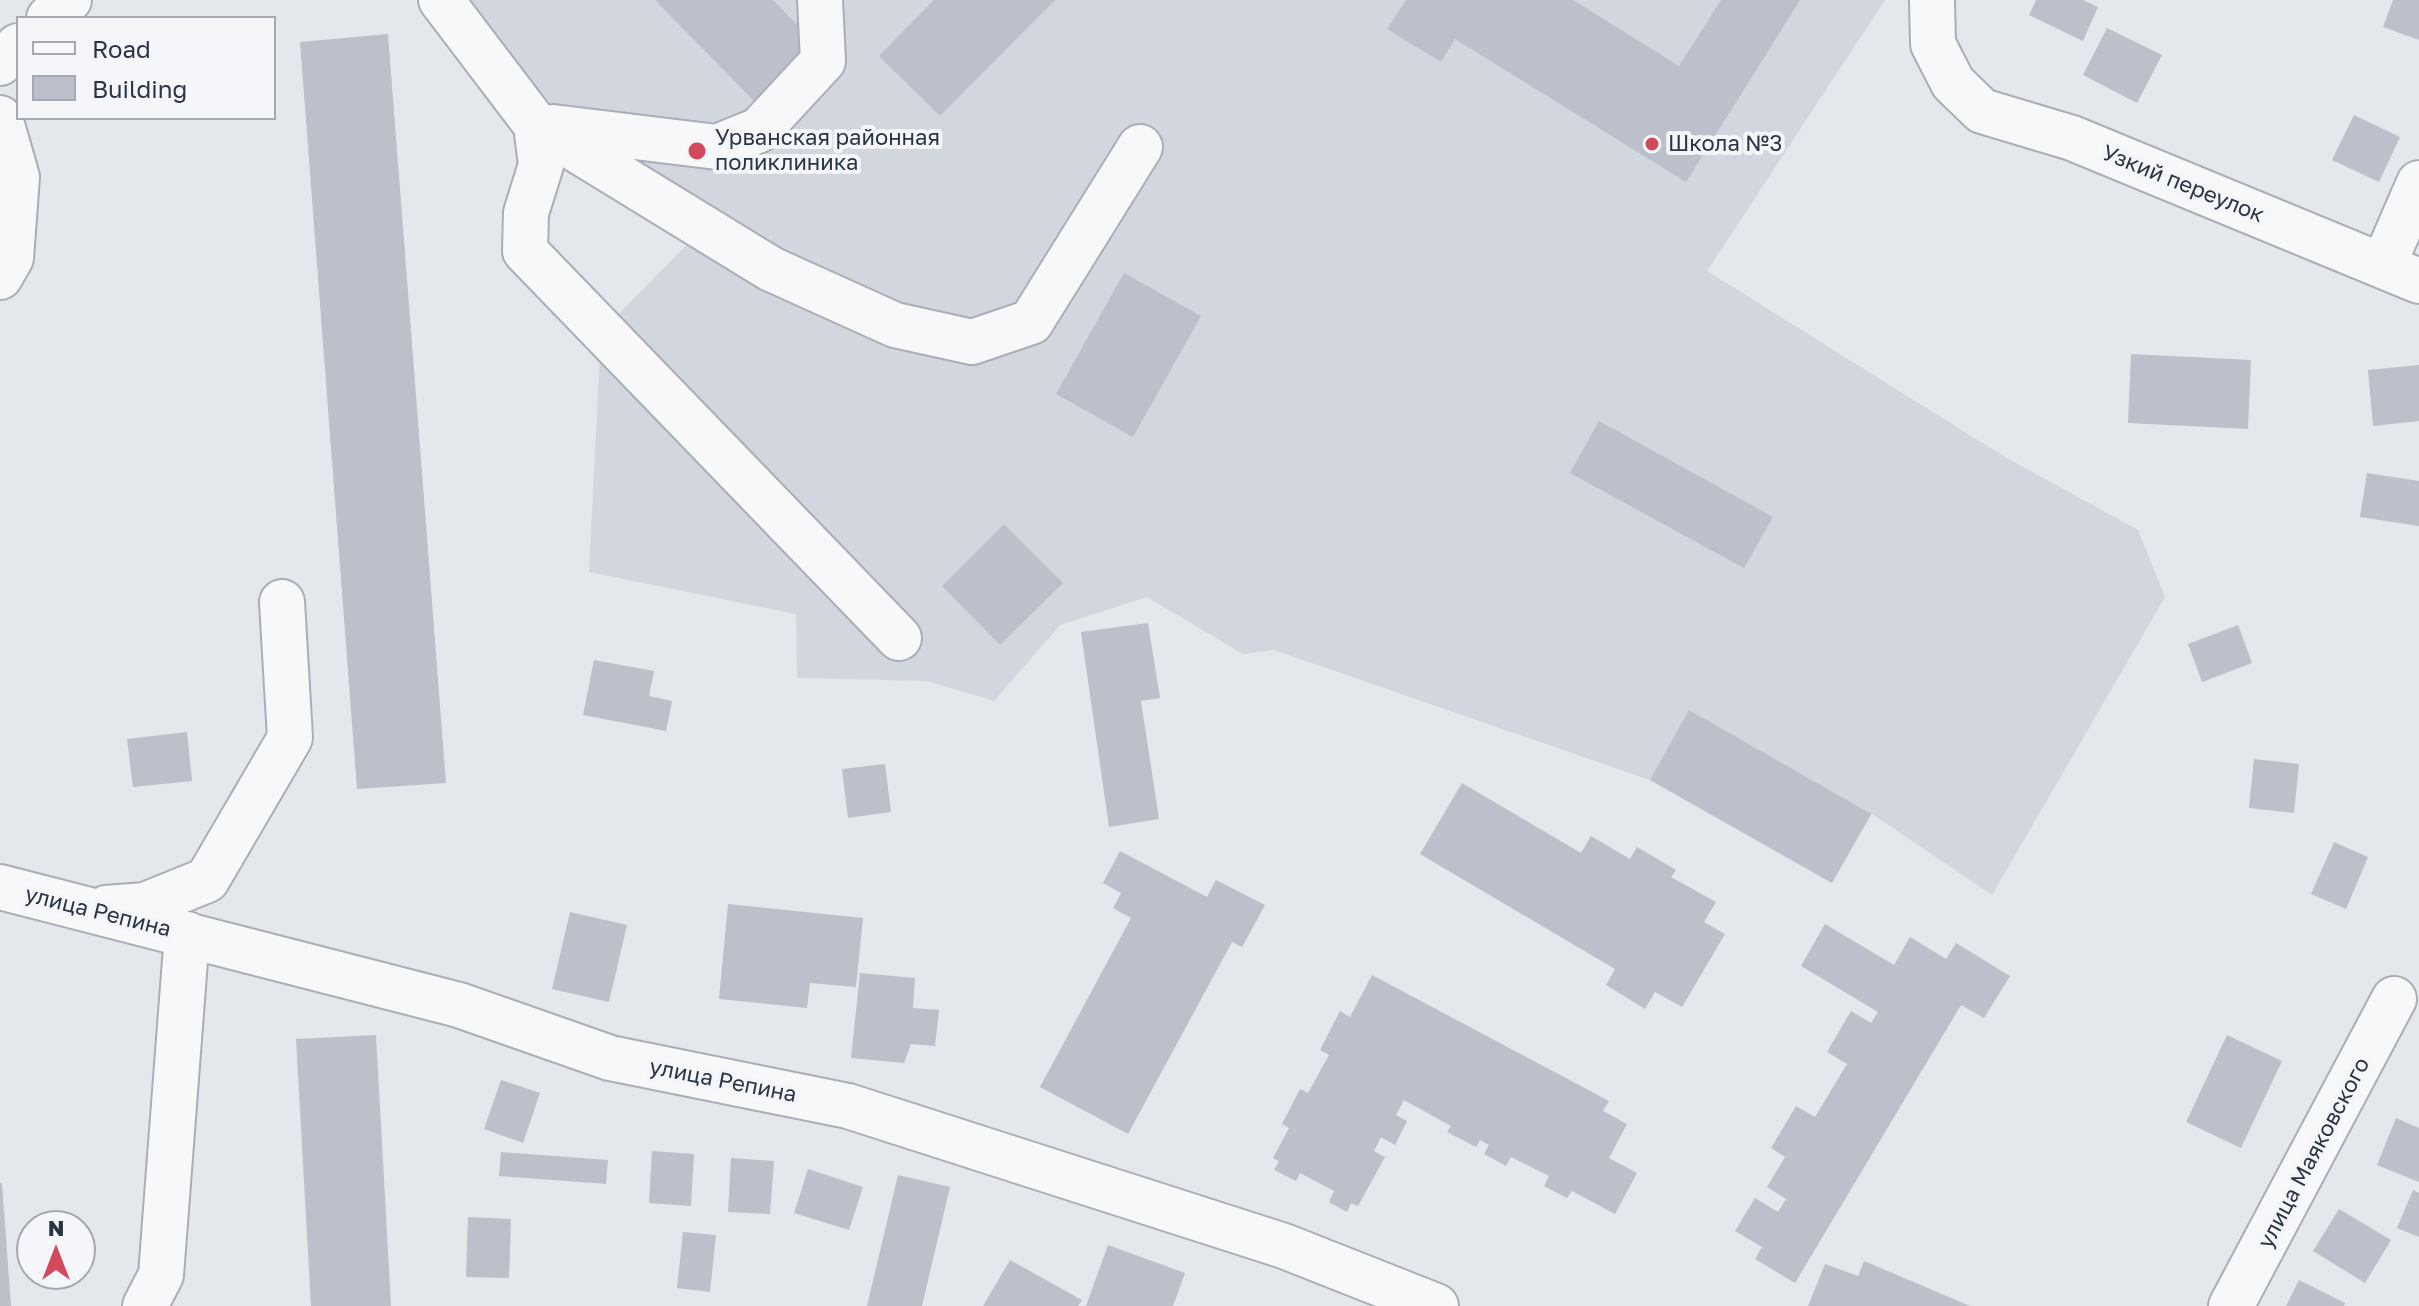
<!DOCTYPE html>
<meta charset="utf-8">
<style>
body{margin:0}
#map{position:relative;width:2419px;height:1306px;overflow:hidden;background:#e4e7ec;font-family:"Golos Text",sans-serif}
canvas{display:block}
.legend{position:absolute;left:16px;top:16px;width:260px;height:104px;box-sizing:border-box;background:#f4f6f9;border:2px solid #a4a8b1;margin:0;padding:10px 14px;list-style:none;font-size:24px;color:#2b3445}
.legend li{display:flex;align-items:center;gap:16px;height:40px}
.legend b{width:40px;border:2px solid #a4a8b1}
.north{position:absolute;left:16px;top:1210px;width:80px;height:80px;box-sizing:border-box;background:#f4f6f9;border:2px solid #a4a8b1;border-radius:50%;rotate:0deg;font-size:22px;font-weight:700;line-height:32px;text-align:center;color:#2b3445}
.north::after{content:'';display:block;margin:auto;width:28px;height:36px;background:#d1495b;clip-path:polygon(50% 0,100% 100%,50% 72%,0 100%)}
</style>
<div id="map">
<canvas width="2419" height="1306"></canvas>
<ul class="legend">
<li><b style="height:10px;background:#f7f8fa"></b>Road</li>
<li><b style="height:22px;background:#bbc0ca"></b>Building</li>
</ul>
<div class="north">N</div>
</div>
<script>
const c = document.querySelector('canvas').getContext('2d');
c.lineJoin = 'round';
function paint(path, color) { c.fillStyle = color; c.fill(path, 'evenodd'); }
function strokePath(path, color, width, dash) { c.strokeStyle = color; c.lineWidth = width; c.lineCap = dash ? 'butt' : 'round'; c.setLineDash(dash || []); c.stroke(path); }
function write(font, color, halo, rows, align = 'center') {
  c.font = font + ' "Golos Text",sans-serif'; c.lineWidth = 8; c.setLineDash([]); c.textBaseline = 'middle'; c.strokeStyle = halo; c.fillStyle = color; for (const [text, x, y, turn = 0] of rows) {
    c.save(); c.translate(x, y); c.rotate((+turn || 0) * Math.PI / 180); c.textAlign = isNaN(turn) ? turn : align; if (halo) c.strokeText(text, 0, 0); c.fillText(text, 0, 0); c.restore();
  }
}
paint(new Path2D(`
 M424,0H1885L1707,271L2005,457L2138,530L2165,597L1992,895L1872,814L1832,883L1650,780L1274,650L1243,654L1147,597L1060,625L994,701L927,681L797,678L796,614L589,572L601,332L708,223L430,10Z`), '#d2d6de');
paint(new Path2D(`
 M655,0H773L817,45L757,104Z
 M934,0H1055L940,116L879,56Z
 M1406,0H1573L1679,66L1721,0H1800L1686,182L1455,39L1441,62L1387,29Z
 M2036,0H2083L2098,7L2083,41L2029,15Z
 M2393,0H2419V40L2383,27Z
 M2107,28L2162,55L2137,103L2083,75Z
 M388,34L446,783L357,789L300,42Z
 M2354,115L2400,137L2379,182L2332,160Z
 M1124,273L1201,316L1133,437L1056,394Z
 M2131,354L2251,360L2248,429L2128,423Z
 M2419,365V421L2373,426L2368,370Z
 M1599,421L1773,517L1744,568L1570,473Z
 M2367,473L2419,481V526L2360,517Z
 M1004,524L1063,583L1000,645L942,586Z
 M1148,623L1160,698L1141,701L1159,819L1109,827L1081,632Z
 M2238,625L2252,663L2202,682L2188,644Z
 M594,660L654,671L649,696L672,701L666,731L583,715Z
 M1689,710L1871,814L1832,883L1650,780Z
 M187,732L192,781L133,787L127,739Z
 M2254,759L2299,764L2294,813L2249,808Z
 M885,764L891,812L848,818L842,769Z
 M1462,783L1581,853L1591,836L1630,859L1637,847L1676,870L1671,877L1716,902L1704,922L1725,934L1682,1007L1655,992L1645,1009L1606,985L1615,969L1420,854Z
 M2334,842L2368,857L2346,909L2311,894Z
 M1120,851L1207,897L1216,880L1265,905L1242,947L1232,942L1128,1134L1040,1087L1131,918L1113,908L1121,893L1103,883Z
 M728,904L863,918L856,987L810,983L807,1008L719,999Z
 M570,912L627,925L609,1002L552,989Z
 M1825,924L1894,965L1910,937L1946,959L1956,943L2010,976L1984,1018L1961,1005L1795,1283L1755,1259L1762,1247L1735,1231L1755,1198L1778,1212L1786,1199L1767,1187L1785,1157L1771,1148L1796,1106L1815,1117L1847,1064L1827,1052L1851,1011L1871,1023L1878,1012L1801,966Z
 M860,973L915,978L913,1008L939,1010L935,1046L911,1044L904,1063L851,1058Z
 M1372,975L1609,1101L1603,1111L1627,1124L1609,1158L1637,1173L1615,1214L1572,1191L1567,1198L1544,1186L1549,1176L1511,1157L1506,1166L1484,1154L1489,1145L1480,1140L1476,1147L1447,1132L1451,1126L1404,1100L1396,1115L1407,1121L1395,1145L1381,1137L1374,1151L1385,1157L1358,1206L1351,1203L1347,1212L1329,1202L1334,1191L1300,1173L1296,1181L1274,1170L1279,1161L1273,1158L1289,1128L1282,1124L1300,1089L1308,1093L1329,1055L1320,1050L1340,1011L1350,1017Z
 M376,1035L391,1306H311L296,1039Z
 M2227,1035L2282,1061L2241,1148L2186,1122Z
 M501,1080L540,1093L523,1143L484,1129Z
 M2396,1118L2419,1128V1182L2377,1165Z
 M652,1151L694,1154L691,1206L649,1203Z
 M501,1152L608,1160L606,1184L499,1176Z
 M731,1158L774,1161L770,1214L728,1212Z
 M808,1169L863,1187L849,1230L794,1213Z
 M898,1175L950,1187L922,1306H867Z
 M0,1183H2L11,1306H0Z
 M2413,1190L2419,1193V1237L2397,1228Z
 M2339,1209L2391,1240L2365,1283L2313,1251Z
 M468,1217L511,1219L509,1278L466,1277Z
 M683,1232L716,1235L710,1292L677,1288Z
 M1108,1245L1185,1273L1173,1306H1086Z
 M1010,1260L1082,1300L1078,1306H983Z
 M1864,1261L1970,1306H1808L1825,1264L1858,1276Z
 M2299,1280L2345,1303L2344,1306H2286Z`), '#bbc0ca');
const minor = new Path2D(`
 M441,0L536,125L541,165L526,213L525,251L899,638
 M1932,0L1933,44L1953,83L1982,111L2072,138L2419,281
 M49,18L69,0
 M0,63L18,46
 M0,118L17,177L11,258L0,277
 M536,125L771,269L895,325L972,342L1031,322L1140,147
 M553,127L717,147L759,130L823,61L820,0
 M2383,266L2419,183
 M0,887L459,1005L610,1058L848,1106L1284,1246L1436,1306
 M106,908L145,905L207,880L290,738L282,602
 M145,1306L161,1275L187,934
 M2231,1306L2394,999`);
strokePath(minor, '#a9aeb7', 48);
strokePath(minor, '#f7f8fa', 44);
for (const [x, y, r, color] of [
 [1652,144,8,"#d1495b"],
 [697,151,10,"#d1495b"]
]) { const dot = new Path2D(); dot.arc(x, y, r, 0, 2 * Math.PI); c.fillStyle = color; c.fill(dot); strokePath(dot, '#f4f6f9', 3); }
write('22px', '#2b3445', '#f4f6f9', [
 ["Урванская районная",715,138],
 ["поликлиника",715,163],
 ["Школа №3",1668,144]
], 'left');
write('22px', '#2b3445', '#f4f6f9', [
 ["Узкий переулок",2183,184,22],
 ["улица Репина",98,912,14],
 ["улица Репина",723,1081,11],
 ["улица Маяковского",2314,1153,-62]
]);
</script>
